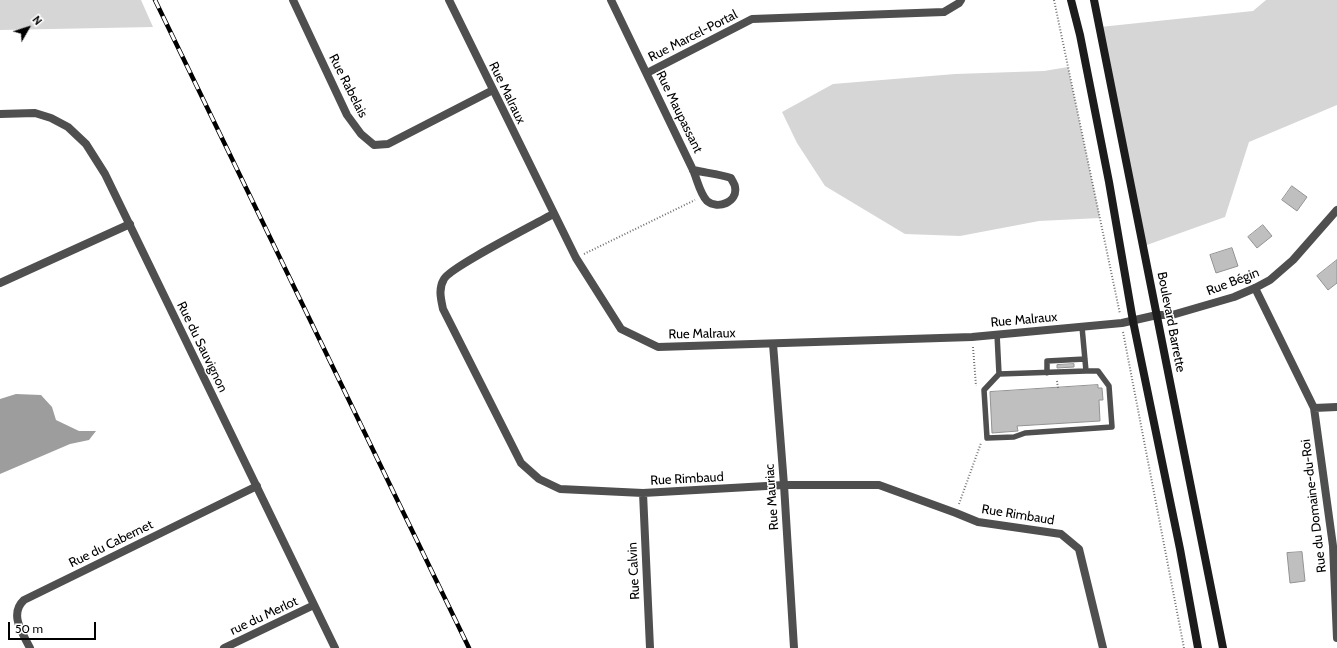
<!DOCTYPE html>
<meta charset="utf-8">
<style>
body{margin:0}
#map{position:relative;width:1337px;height:648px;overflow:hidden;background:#fff;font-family:Cabin,sans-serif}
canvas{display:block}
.north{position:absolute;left:8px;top:8px;width:40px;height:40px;-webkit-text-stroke:3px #fff;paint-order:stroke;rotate:51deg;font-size:11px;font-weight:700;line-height:16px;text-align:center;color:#000}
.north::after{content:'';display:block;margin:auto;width:14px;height:18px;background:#000;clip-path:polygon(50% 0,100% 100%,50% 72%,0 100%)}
.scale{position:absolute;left:8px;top:622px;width:88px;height:18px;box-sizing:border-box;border:2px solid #000;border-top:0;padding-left:5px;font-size:12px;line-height:14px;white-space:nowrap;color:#000;-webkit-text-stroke:3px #fff;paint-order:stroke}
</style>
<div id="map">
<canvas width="1337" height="648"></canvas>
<div class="north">N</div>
<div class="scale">50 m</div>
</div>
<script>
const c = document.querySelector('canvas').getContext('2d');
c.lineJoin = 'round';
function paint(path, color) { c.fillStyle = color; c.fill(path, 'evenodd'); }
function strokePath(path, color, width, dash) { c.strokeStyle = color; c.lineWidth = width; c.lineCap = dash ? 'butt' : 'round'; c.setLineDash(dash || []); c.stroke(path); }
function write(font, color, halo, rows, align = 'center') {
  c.font = font + ' Cabin,sans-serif'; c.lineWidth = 3; c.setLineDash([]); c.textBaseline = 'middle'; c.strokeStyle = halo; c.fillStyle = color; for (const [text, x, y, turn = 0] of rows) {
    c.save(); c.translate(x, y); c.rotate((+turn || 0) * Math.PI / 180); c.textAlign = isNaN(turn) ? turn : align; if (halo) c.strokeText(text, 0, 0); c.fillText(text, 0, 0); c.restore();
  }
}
paint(new Path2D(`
 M0,0H141L153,27L0,30Z
 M1266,0H1337V105L1249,142L1225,217L1144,246L1100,27L1253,11Z
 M1068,67L1100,218L1039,221L960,236L905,234L825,186L797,143L782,112L833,84L955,74L1044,71Z`), '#d6d6d6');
paint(new Path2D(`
 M16,394L41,395L52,407L56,420L79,431H96L89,440L70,444L0,474V399Z`), '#9d9d9d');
const building = new Path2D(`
 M1292,186L1307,197L1297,211L1282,200Z
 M1263,225L1272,236L1257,248L1248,237Z
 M1232,248L1238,266L1216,273L1210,255Z
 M1337,260V283L1328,290L1317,276Z
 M1074,364V367L1057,368V365Z
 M1098,385V388H1102L1103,400H1099L1100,421L1017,426L1018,431L992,433L990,392Z
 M1302,552L1305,581L1290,583L1287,553Z`);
paint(building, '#bfbfbf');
strokePath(building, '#939393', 1);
strokePath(new Path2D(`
 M1054,0L1120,314
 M584,254L695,200
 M1123,332L1184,648
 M973,347L976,386
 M1057,381L1058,388
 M959,504L981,443`), '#717171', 2, [1, 2]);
strokePath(new Path2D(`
 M997,334L999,374L1086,371L1082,327
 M1047,373V361L1085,359
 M999,374L984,390L987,438L1014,437L1025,433L1112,427L1109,386L1098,371H1086`), '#4f4f4f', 5.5);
strokePath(new Path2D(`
 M293,0L347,115L361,134L374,145L388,144L493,90
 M449,0L576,258L621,329L658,347L972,337L1122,323L1157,315
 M611,0L693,170C697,179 700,194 707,201C718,210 738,202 735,187C735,184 732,181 731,178C719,174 706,173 693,170
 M647,73L752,19L944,12L959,3L961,0
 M0,114L35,113L51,118L68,127L86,144L105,174L335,648
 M553,214C536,224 450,267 444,279C438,289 441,299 443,309L521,463L539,479L560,489L643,493L784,485H879L956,513L978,522L1061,534L1079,549L1103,648
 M0,283L130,224
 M1255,288L1314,408L1333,546L1337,638
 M773,344L784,485L794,648
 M1314,408L1337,407
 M643,493L650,648
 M30,648C22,632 9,614 24,600L257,486
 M224,648L314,605`), '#4f4f4f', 8);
strokePath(new Path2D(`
 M1157,315H1172L1234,297L1255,288L1270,280L1293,260L1337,210`), '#4f4f4f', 8);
strokePath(new Path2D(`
 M1071,0L1080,35L1109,182L1133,321L1180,549L1198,648
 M1094,0L1223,648`), '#1c1c1c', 8);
const rail = new Path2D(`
 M155,0L469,648`);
strokePath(rail, '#000', 4.5);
strokePath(rail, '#fff', 3, [9]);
write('13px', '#000', '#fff', [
 ["Rue Marcel-Portal",693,36,-27],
 ["Rue Rabelais",348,86,63],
 ["Rue Malraux",507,93,64],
 ["Rue Maupassant",679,112,64],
 ["Rue Bégin",1233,282,-21],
 ["Rue Malraux",1024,320,-5],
 ["Boulevard Barrette",1171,322,79],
 ["Rue Malraux",702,334,-1],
 ["Rue du Sauvignon",202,347,64],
 ["Rue Rimbaud",687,479,-3],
 ["Rue Mauriac",772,497,-94],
 ["Rue du Domaine-du-Roi",1314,506,-97],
 ["Rue Rimbaud",1018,515,9],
 ["Rue du Cabernet",111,544,-26],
 ["Rue Calvin",634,571,-93],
 ["rue du Merlot",264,616,-25]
]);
</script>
